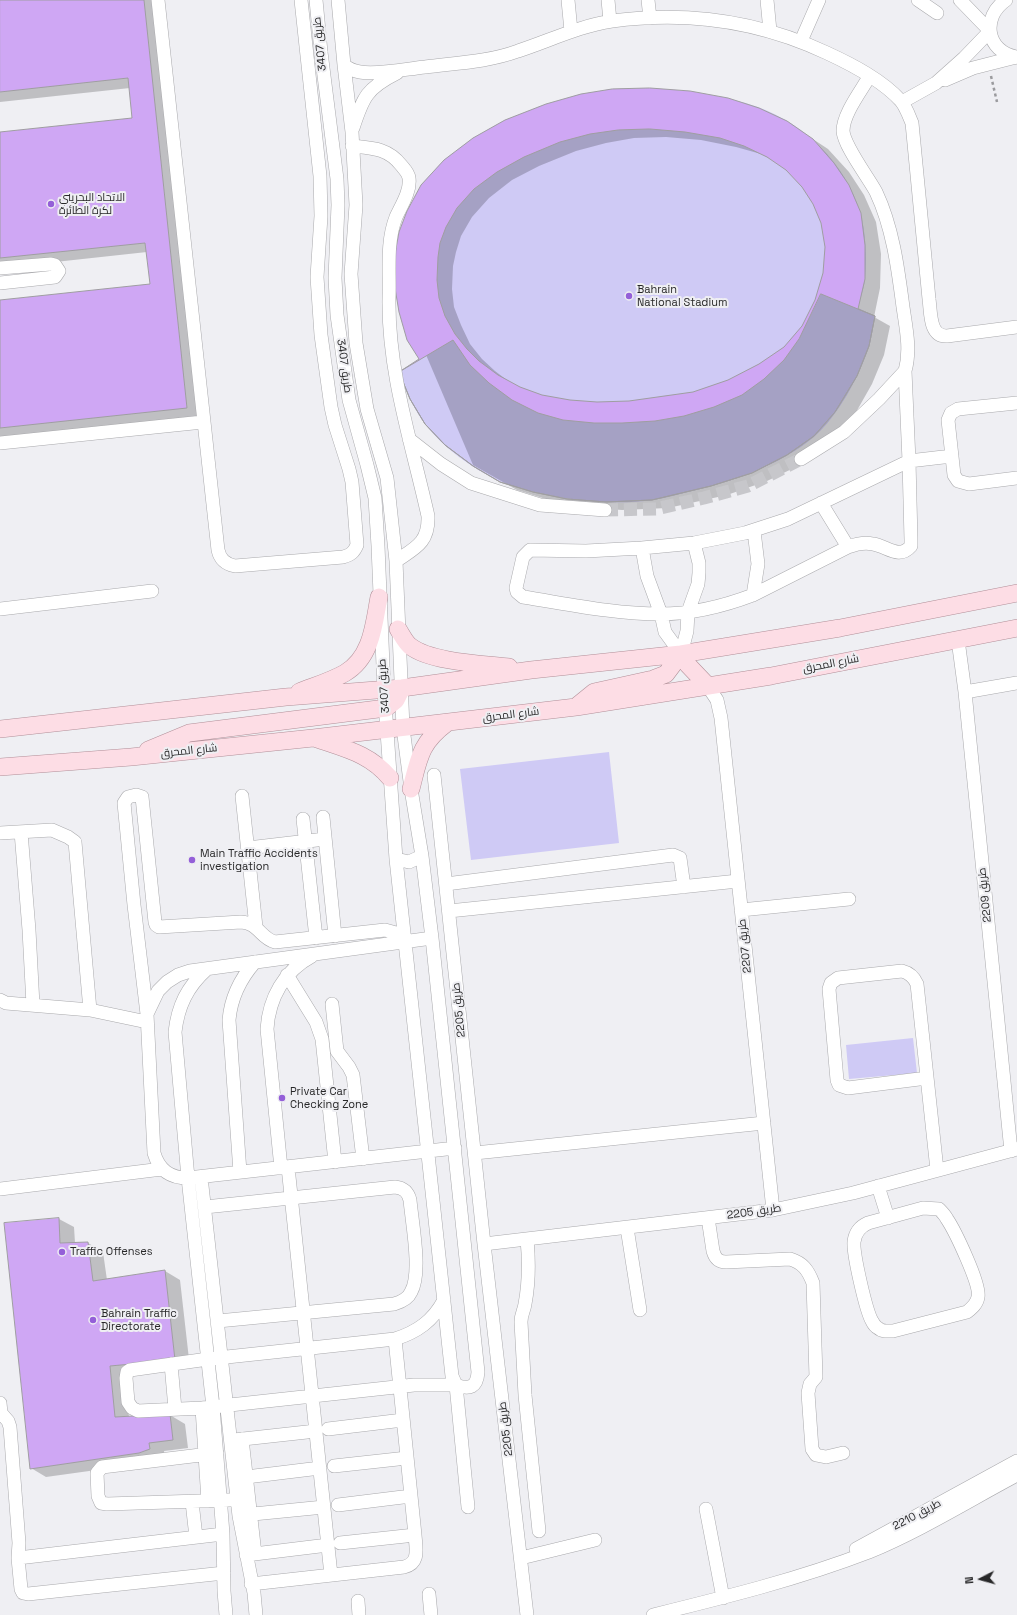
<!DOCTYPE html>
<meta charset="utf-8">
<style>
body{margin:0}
#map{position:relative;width:1017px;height:1615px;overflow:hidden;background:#efeff3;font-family:"Space Grotesk",sans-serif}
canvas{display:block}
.north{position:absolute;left:961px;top:1559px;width:40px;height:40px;-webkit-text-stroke:3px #efeff3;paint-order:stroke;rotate:264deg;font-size:11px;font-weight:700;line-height:16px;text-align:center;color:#282829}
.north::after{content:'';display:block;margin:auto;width:14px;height:18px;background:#282829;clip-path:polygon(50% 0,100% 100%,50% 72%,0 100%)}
</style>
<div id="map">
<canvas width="1017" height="1615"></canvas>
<div class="north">N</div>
</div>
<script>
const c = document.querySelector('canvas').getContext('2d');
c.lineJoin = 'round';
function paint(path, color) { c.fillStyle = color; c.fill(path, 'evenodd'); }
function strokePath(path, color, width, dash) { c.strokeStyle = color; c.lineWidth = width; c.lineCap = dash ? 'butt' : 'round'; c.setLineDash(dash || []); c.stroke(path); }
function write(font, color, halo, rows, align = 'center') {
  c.font = font + ' "Space Grotesk",Cairo,sans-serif'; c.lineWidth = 4; c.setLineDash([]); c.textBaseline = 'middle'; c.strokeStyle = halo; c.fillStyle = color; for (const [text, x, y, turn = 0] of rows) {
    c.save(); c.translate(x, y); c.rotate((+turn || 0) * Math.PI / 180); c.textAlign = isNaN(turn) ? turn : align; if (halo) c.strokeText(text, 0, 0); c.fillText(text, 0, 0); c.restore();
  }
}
paint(new Path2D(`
 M650,88C687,91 723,95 758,107C805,124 846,164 860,212C866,231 867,260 865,279C864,289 860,299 858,308L875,316C873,326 872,337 869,347C859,377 838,416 814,437C780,465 735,481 692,491C679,494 666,498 653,500C612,506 559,500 520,488C513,486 505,484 499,481C472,468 444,449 425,424C413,409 406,390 399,372L419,359L407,340L399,312L394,282L421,185L444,160L473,138L505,120L546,104L581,94L612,89Z
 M609,752L619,843L471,860L460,769Z
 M913,1038L917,1073L849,1079L846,1045Z`), '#cfcaf5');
paint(new Path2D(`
 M0,0H158L202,416L0,438V301L151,285L147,252L0,268V133L133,119L130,88L0,102Z
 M505,121L787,122L828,149L849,172L864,195L876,222L881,254L880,288L874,317L890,326L884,355L872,384L851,421L802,464L767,481L727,495L668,508L622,510L583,507L549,500L517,490L473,465L395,282ZM666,137L701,140L736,147L761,154L775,161L787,169L803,187L814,204L822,223L826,247L824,273L816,300L803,327L785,348L760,365L729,380L693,393L629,402L597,403L569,401L542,396L512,384L495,371L482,359L470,344L461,325L454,307L452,289L453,266L456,252L461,236L472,217L489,198L512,180L539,166L576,151L606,143L634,138Z
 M59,1219L74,1227L75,1243H88L103,1252L107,1280L165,1271L180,1280L190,1368L125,1375L129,1417L170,1415L185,1424L188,1448L164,1451L165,1458L154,1462L46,1477L31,1468Z`), '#0003');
const building = new Path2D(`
 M0,0H144L187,408L0,428V300L150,284L145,243L0,258V132L132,118L128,78L0,92Z
 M650,88L690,91L728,98L759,108L787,121L813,139L834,163L849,185L861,213L865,245V279L858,309L875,316L869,346L857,376L835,412L814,436L787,455L752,473L711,486L652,500L606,502L567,499L533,492L500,482L473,466L445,445L425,424L410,399L399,372L419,359L407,340L399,312L394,282L395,254L399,232L407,211L421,185L444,160L473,138L505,120L546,104L581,94L612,89ZM650,129L685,132L720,138L744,146L767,157L786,170L802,187L813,204L821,223L825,247L823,273L815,300L802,326L784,347L759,364L728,380L693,392L629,401L597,402L570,400L542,395L520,387L498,375L479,361L467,349L455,334L445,316L439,298L437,280L438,257L440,243L446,227L457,208L474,189L497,172L524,157L560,142L590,134L618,130Z
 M821,294L875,316L869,346L857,376L835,412L814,436L787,455L752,473L711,486L652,500L606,502L567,499L533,492L500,482L473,466L445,445L425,424L410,399L399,372L453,340L470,365L489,383L512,400L538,413L563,420L594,423H622L655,421L684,416L714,407L742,395L764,379L784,360L799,339Z
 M59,1218L60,1243L88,1242L93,1281L165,1270L175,1360L110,1366L115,1417L170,1414L173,1440L149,1443L150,1449L139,1453L30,1469L4,1223Z`);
paint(building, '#cfa7f4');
strokePath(building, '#9f9ea1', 1);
strokePath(new Path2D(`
 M605,510L656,509L704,498L748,486L801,459`), '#c7c7cb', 13, [13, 6]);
const minor = new Path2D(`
 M158,0L218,550C220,559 225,564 235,566L343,557C351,555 354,552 357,545L352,482L349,469L335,425L331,407L321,335L317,277L321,216L320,176L301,0
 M316,0L321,52L337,179L338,205L335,278L337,315L349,400L367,465L375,498L378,546L384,689L396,859L452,1376L456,1385C470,1390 477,1387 478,1372L432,938L422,856L411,789L403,728L396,561L387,478L367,409L356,343L351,274L356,205L352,132L344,65L338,0
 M568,0L571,31
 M608,0L610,21
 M648,0L650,18
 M767,0L770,31
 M918,0L937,13
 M1006,0C981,17 986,52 1017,57
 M801,41L819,0
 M344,65C349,69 354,71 360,72C378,75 406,69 425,67C456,63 488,62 518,51C549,41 579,26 612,21C686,11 759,21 827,53C853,65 882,80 901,101C906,107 909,116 912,123L929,299C931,312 929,337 947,336L1017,327
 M869,77C861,91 843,114 843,131C844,146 868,177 876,192C893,228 898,269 903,307C906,328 911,350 905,371L909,461L952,456
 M945,80L973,68L1016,57L1017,58
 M902,102L936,83L964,58L990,31L960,0
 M353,128C363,97 367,88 397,73
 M352,146C372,148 388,148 401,165C404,169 408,172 409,178C411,191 401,206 396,217C386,242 390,272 389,299C388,373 412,444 428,516C429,543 415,548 396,561
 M0,268L51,264L55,265L59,271L55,277L0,283
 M1017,403L958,409L951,413L948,420L954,475L958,481L969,484L1017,478
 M409,439L441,464L471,483L540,505L605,510
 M0,443L203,422
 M801,459L844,432L879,399L905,371
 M909,461L911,540V546C899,560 887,546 873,544C865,542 856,544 848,547L753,595C724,606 692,614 660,614C615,614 568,604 523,597L517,592L516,588L523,557L530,550L586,551L642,548L694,543L745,533L788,519Z
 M821,503L848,547
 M642,548L647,576L661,614L665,632L681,654
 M753,595L758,564L754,531
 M0,609L152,591
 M958,640L965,692L1011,1151
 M681,654L687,631L688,612L698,584L699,573V563L694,543
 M707,685L717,700L721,718L773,1210
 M965,692L1017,683
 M434,775L484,1244L527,1615
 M242,796L256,927
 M323,817L335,936
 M303,819L316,938
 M21,832L29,930L33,1005
 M0,833L52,830L68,837L75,842L90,1010
 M248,848L325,839
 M396,859L409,862L422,856
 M446,884L673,855L680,858L684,887
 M741,910L849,899
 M449,911L738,881
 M432,938L190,971L178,975L167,982L158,991L147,1014L154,1153C159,1170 170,1178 188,1178L455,1148
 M207,969C187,987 178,1006 175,1032L188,1178L213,1407L223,1534L224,1591L226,1615
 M287,975L316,1022L322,1039L335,1162
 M0,1000L6,1003L90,1010L147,1022
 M332,1004L337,1051L349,1067L353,1075L363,1159
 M147,1014L134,905L124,803L128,797L136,795L142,797L155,922L156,925L159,927L241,922C259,923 260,938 275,942L385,930L396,933L404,941
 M927,1078L848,1088L839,1085L837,1080L829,989L831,983L838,978L902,971C910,973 914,977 917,984L937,1170
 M475,1153L764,1123
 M288,1167L331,1575
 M281,1168L267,1029C269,998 284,971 312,956
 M240,1172L229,1020C231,997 240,979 255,962
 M201,1177L239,1516L254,1593L256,1615
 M878,1186L888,1218
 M0,1189L162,1169
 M205,1207L395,1187C404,1188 408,1192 410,1200C412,1223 422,1273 411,1292C408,1299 401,1302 394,1304L218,1321
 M923,1208L939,1209C942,1212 945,1215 947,1219C955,1231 981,1285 978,1297C977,1304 972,1308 967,1312L893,1331C888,1331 882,1332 878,1328C876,1327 873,1323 872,1321C866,1311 853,1254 854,1242C855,1233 859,1227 868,1223Z
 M708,1218L713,1251C715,1258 718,1262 726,1262L790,1259C803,1263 808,1270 813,1283L816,1377L810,1384L808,1393L812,1449L816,1455L826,1457L843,1453
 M627,1228L640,1310
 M527,1239C529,1260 529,1283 525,1304C524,1311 521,1314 521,1322L525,1395L539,1531
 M484,1244L773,1210L853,1193L1017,1149
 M444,1300C433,1321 417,1332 395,1339L208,1359L130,1370L127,1372L126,1378L128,1402L132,1408L138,1411L202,1408L414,1385H456L468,1507
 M171,1364L175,1409
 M0,1403L1,1413L8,1421L10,1427L19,1543L18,1558L21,1589L23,1593L28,1594L224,1573
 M202,1408L208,1501
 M328,1429L403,1420
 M242,1439L255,1554
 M234,1440L316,1431
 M217,1453L102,1467L97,1473L98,1496L101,1503L107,1504L230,1500
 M334,1466L407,1458
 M238,1478L320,1468
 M192,1502L196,1537
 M338,1505L411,1496
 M706,1509L723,1598
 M243,1515L324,1507
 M340,1543L415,1535
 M856,1549L1017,1461
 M246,1555L328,1545
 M18,1558L223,1534
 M521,1558L595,1540
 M251,1584L404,1567C420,1563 416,1549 415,1535L395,1339
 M429,1594L431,1615
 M358,1601L359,1615
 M653,1615C726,1597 799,1579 869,1552C920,1531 968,1501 1017,1475`);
const major = new Path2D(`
 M398,629C402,635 405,642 410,646C430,662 483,664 509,667
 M681,654L688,665L707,685
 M299,692C314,686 331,681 345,673C372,657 374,624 379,597
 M578,705L594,692L653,679L666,674L681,654
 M0,729L286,697L402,688L531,670L681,654L840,628L1017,593
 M317,739C346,749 370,754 390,778
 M148,750L189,733L386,708L396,700L402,688
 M0,767L131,757L313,738L576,707L771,676L1017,628
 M411,789C419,758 420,743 447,723`);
strokePath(minor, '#a9a9ac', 14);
strokePath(major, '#b18f98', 18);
strokePath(new Path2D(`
 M991,76L997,102`), '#9b9b9e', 2.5, [3, 3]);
strokePath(minor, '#fff', 13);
strokePath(major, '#fddde5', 17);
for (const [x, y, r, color] of [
 [51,204,4,"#945fd8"],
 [629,296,4,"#945fd8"],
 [192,860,4,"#945fd8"],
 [282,1098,4,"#945fd8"],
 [62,1252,4,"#945fd8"],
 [93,1320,4,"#945fd8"]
]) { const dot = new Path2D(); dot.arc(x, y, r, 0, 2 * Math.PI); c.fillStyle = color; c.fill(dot); strokePath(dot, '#efeff3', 1.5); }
write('11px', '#282829', '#efeff3', [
 ["طريق 3407",320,44,-96],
 ["طريق 3407",344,366,82],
 ["شارع المحرق",831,664,-11],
 ["طريق 3407",384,686,-94],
 ["شارع المحرق",511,715,-7],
 ["شارع المحرق",189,751,-6],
 ["طريق 2209",985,895,-96],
 ["طريق 2207",745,946,-96],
 ["طريق 2205",459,1010,-96],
 ["طريق 2205",754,1212,-8],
 ["طريق 2205",506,1429,-97],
 ["طريق 2210",917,1515,-28]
]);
write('11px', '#282829', '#efeff3', [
 ["الاتحاد البحريني",59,198],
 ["لكرة الطائرة",59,211],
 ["Bahrain",637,290],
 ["National Stadium",637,303],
 ["Main Traffic Accidents",200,854],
 ["investigation",200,867],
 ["Private Car",290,1092],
 ["Checking Zone",290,1105],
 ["Traffic Offenses",70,1252],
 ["Bahrain Traffic",101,1314],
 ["Directorate",101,1327]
], 'left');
</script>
